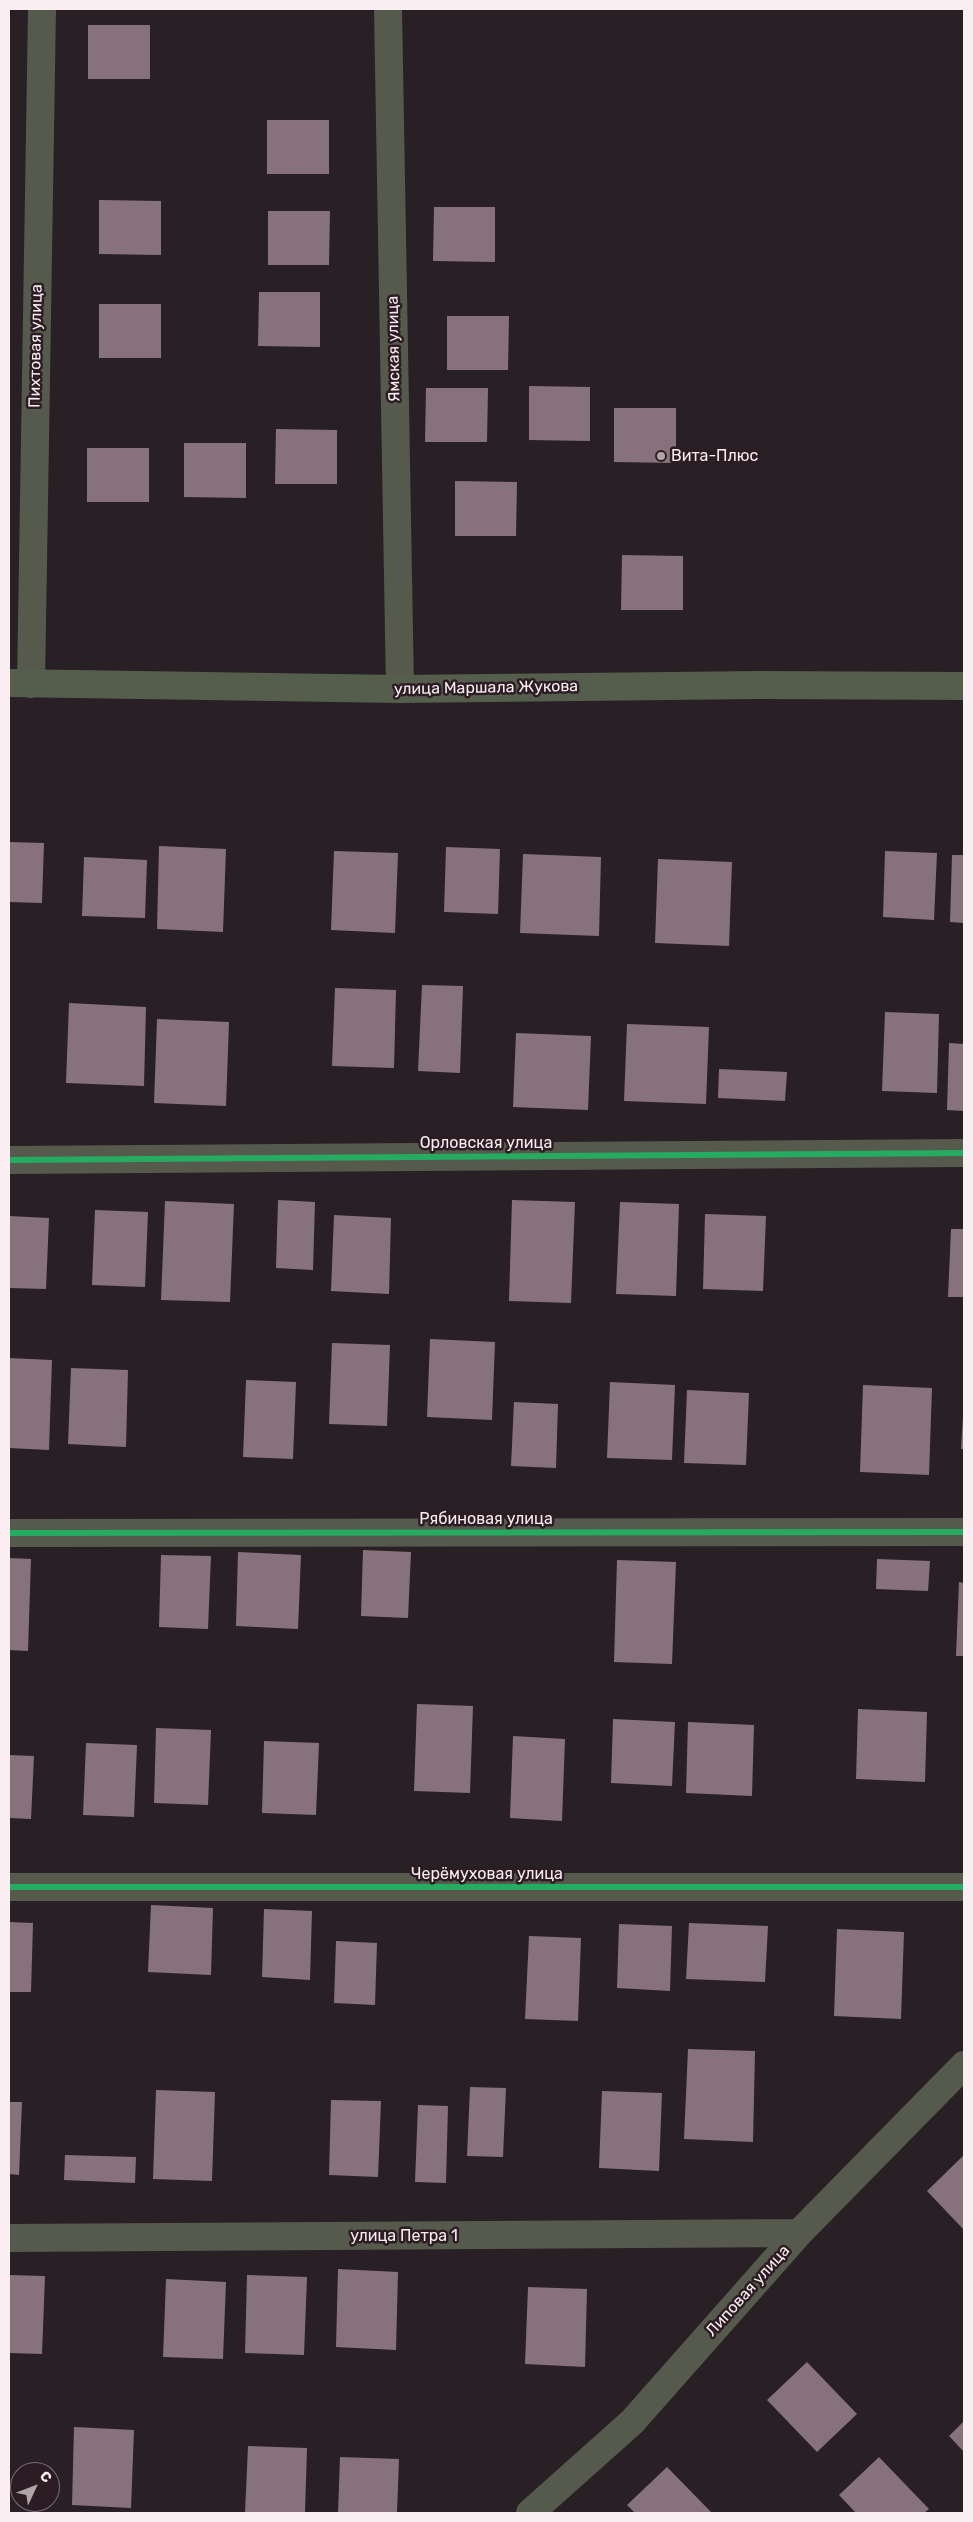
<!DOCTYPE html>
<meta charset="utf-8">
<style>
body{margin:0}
#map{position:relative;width:973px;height:2522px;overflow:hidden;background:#282024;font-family:Rubik,sans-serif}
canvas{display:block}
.frame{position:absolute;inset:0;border:10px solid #faeef2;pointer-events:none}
.north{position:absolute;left:10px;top:2462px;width:50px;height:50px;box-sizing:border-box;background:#2c1c23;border:1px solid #7e7076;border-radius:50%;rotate:47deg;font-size:14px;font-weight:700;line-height:20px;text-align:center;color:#faeef2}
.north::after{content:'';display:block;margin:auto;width:18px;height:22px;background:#b0a6aa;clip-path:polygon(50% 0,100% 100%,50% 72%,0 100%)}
</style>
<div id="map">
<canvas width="973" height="2522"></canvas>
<div class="frame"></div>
<div class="north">С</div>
</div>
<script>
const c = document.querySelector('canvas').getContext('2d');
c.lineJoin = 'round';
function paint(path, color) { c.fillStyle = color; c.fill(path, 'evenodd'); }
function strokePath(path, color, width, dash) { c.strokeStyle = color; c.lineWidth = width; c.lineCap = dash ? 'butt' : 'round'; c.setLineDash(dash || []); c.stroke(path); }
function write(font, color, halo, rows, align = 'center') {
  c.font = font + ' Rubik,sans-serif'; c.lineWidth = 5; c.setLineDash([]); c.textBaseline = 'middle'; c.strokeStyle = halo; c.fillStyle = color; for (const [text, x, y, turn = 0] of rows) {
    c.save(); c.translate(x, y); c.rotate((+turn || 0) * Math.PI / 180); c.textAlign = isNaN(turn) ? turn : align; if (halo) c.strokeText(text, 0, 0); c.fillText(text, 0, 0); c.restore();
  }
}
paint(new Path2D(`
 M88,25H150V79H88Z
 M267,120H329V174H267Z
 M99,200L161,201V255L99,254Z
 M434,207H495V262L433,261Z
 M268,211H330L329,265H268Z
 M259,292H320V347L258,346Z
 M99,304H161V358H99Z
 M447,316H509L508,370H447Z
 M529,386L590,387V441L529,440Z
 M426,388H488L487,442H425Z
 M614,408H676V463L614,462Z
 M276,429L337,430V484H275Z
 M184,443H246V498L184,497Z
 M87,448H149V502H87Z
 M455,481L517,482L516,536H455Z
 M622,555L683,556V610H621Z
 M9,842L44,843L42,903L9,902Z
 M159,846L226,849L223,932L157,929Z
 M446,847L500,849L498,914L444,912Z
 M334,851L398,853L395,933L331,930Z
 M885,851L937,853L934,920L883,917Z
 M523,854L601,857L599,936L520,933Z
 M952,855H964V923L950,922Z
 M84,857L147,860L145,918L82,916Z
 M658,859L732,862L729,946L655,943Z
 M422,985L463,986L460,1073L418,1071Z
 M335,988L396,990L394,1068L332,1066Z
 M69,1003L146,1007L144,1086L66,1083Z
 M885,1012L939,1014L937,1093L882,1091Z
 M157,1019L229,1022L226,1106L154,1103Z
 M627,1024L709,1027L706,1104L624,1101Z
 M516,1033L591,1036L588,1110L513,1107Z
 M949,1043L964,1044V1111L947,1110Z
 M719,1069L787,1072L785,1101L718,1098Z
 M278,1200L315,1202L313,1270L276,1268Z
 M512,1200L575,1202L571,1303L509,1301Z
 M165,1201L234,1204L230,1302L161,1300Z
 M620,1202L679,1204L676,1296L616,1294Z
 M95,1210L148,1212L145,1287L92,1285Z
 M705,1214L766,1216L763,1291L703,1289Z
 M334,1215L391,1218L389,1294L331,1291Z
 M9,1216L49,1218L46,1289L9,1288Z
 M951,1229H964V1297H948Z
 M430,1339L495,1342L492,1420L427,1417Z
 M332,1343L390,1345L387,1426L329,1424Z
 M9,1358L52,1360L49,1450L9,1448Z
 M71,1368L128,1370L126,1447L68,1444Z
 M246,1380L296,1382L293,1459L243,1457Z
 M610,1382L675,1385L672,1460L607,1458Z
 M863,1385L932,1388L929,1475L860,1472Z
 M687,1390L749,1393L746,1465L684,1463Z
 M514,1402L558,1404L556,1468L511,1466Z
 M963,1416H964V1449H961Z
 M363,1550L411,1552L408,1618L361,1616Z
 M238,1552L301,1555L298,1629L236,1626Z
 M161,1555L211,1556L208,1629L159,1627Z
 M9,1558L31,1559L28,1651L9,1650Z
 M877,1559L930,1561L928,1591L876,1589Z
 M617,1560L676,1562L672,1664L614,1662Z
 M959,1582L964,1583V1656H956Z
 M417,1704L473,1706L470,1793L414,1791Z
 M858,1709L927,1712L925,1782L856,1779Z
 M613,1719L675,1722L672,1786L611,1783Z
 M688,1722L754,1725L752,1796L686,1793Z
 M156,1728L211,1730L208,1805L154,1803Z
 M513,1736L565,1739L562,1821L510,1818Z
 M264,1741L319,1743L316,1815L262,1813Z
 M86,1743L137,1745L134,1817L83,1815Z
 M9,1755L34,1756L31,1819L9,1818Z
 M151,1905L213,1908L211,1975L148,1972Z
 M264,1909L312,1911L310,1980L262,1977Z
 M9,1922L33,1923L31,1992H9Z
 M689,1923L768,1926L765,1982L686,1979Z
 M619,1924L672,1926L670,1991L617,1988Z
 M837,1929L904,1932L901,2019L834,2016Z
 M529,1936L581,1938L578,2021L525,2019Z
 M336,1941L377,1943L375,2005L334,2003Z
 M688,2049L755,2051L753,2142L684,2139Z
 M470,2087L506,2088L503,2157L467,2156Z
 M156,2090L215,2092L212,2181L153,2179Z
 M602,2091L662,2093L659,2171L599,2168Z
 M331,2100L381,2101L378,2177L329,2175Z
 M9,2102H22L19,2175L9,2174Z
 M418,2105L448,2106L446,2183L415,2182Z
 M65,2155L136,2157L135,2183L64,2180Z
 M964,2155V2230L927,2191Z
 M338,2269L398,2272L396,2350L336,2347Z
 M9,2275L45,2276L42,2354L9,2353Z
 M247,2275L307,2277L304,2355L245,2353Z
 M166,2279L226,2282L223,2359L163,2357Z
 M528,2287L587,2289L585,2367L525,2364Z
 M807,2362L857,2414L817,2452L767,2400Z
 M964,2421V2452L949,2436Z
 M74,2427L134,2430L131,2508L72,2505Z
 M248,2446L307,2448L305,2513H245Z
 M340,2457L399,2459L397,2513H338Z
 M879,2457L929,2509L924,2513H856L839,2495Z
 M667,2467L712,2513H635L627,2505Z`), '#87727b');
strokePath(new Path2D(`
 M388,9L400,689
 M31,684L42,9
 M9,1160L964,1153
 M9,1533L964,1532
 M9,1887H964
 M9,2238L799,2233
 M530,2513L632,2422L799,2233L964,2065`), '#565a4d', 28);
strokePath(new Path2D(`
 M9,683L400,689L759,685L964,686`), '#555d4c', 28);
strokePath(new Path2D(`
 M9,1160L964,1153
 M9,1533L964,1532
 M9,1887H964`), '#26ab63', 6);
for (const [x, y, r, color] of [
 [661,456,5,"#b0a6aa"]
]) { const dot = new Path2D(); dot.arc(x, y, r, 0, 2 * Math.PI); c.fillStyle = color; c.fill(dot); strokePath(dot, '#2c1c23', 2); }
write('16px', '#faeef2', '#2c1c23', [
 ["Пихтовая улица",36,346,-89],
 ["Ямская улица",394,349,-91],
 ["улица Маршала Жукова",486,688,-1],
 ["Орловская улица",486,1143],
 ["Рябиновая улица",486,1519],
 ["Черёмуховая улица",487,1874],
 ["улица Петра 1",404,2236],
 ["Липовая улица",748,2291,-48]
]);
write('16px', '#faeef2', '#2c1c23', [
 ["Вита-Плюс",671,456]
], 'left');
</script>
